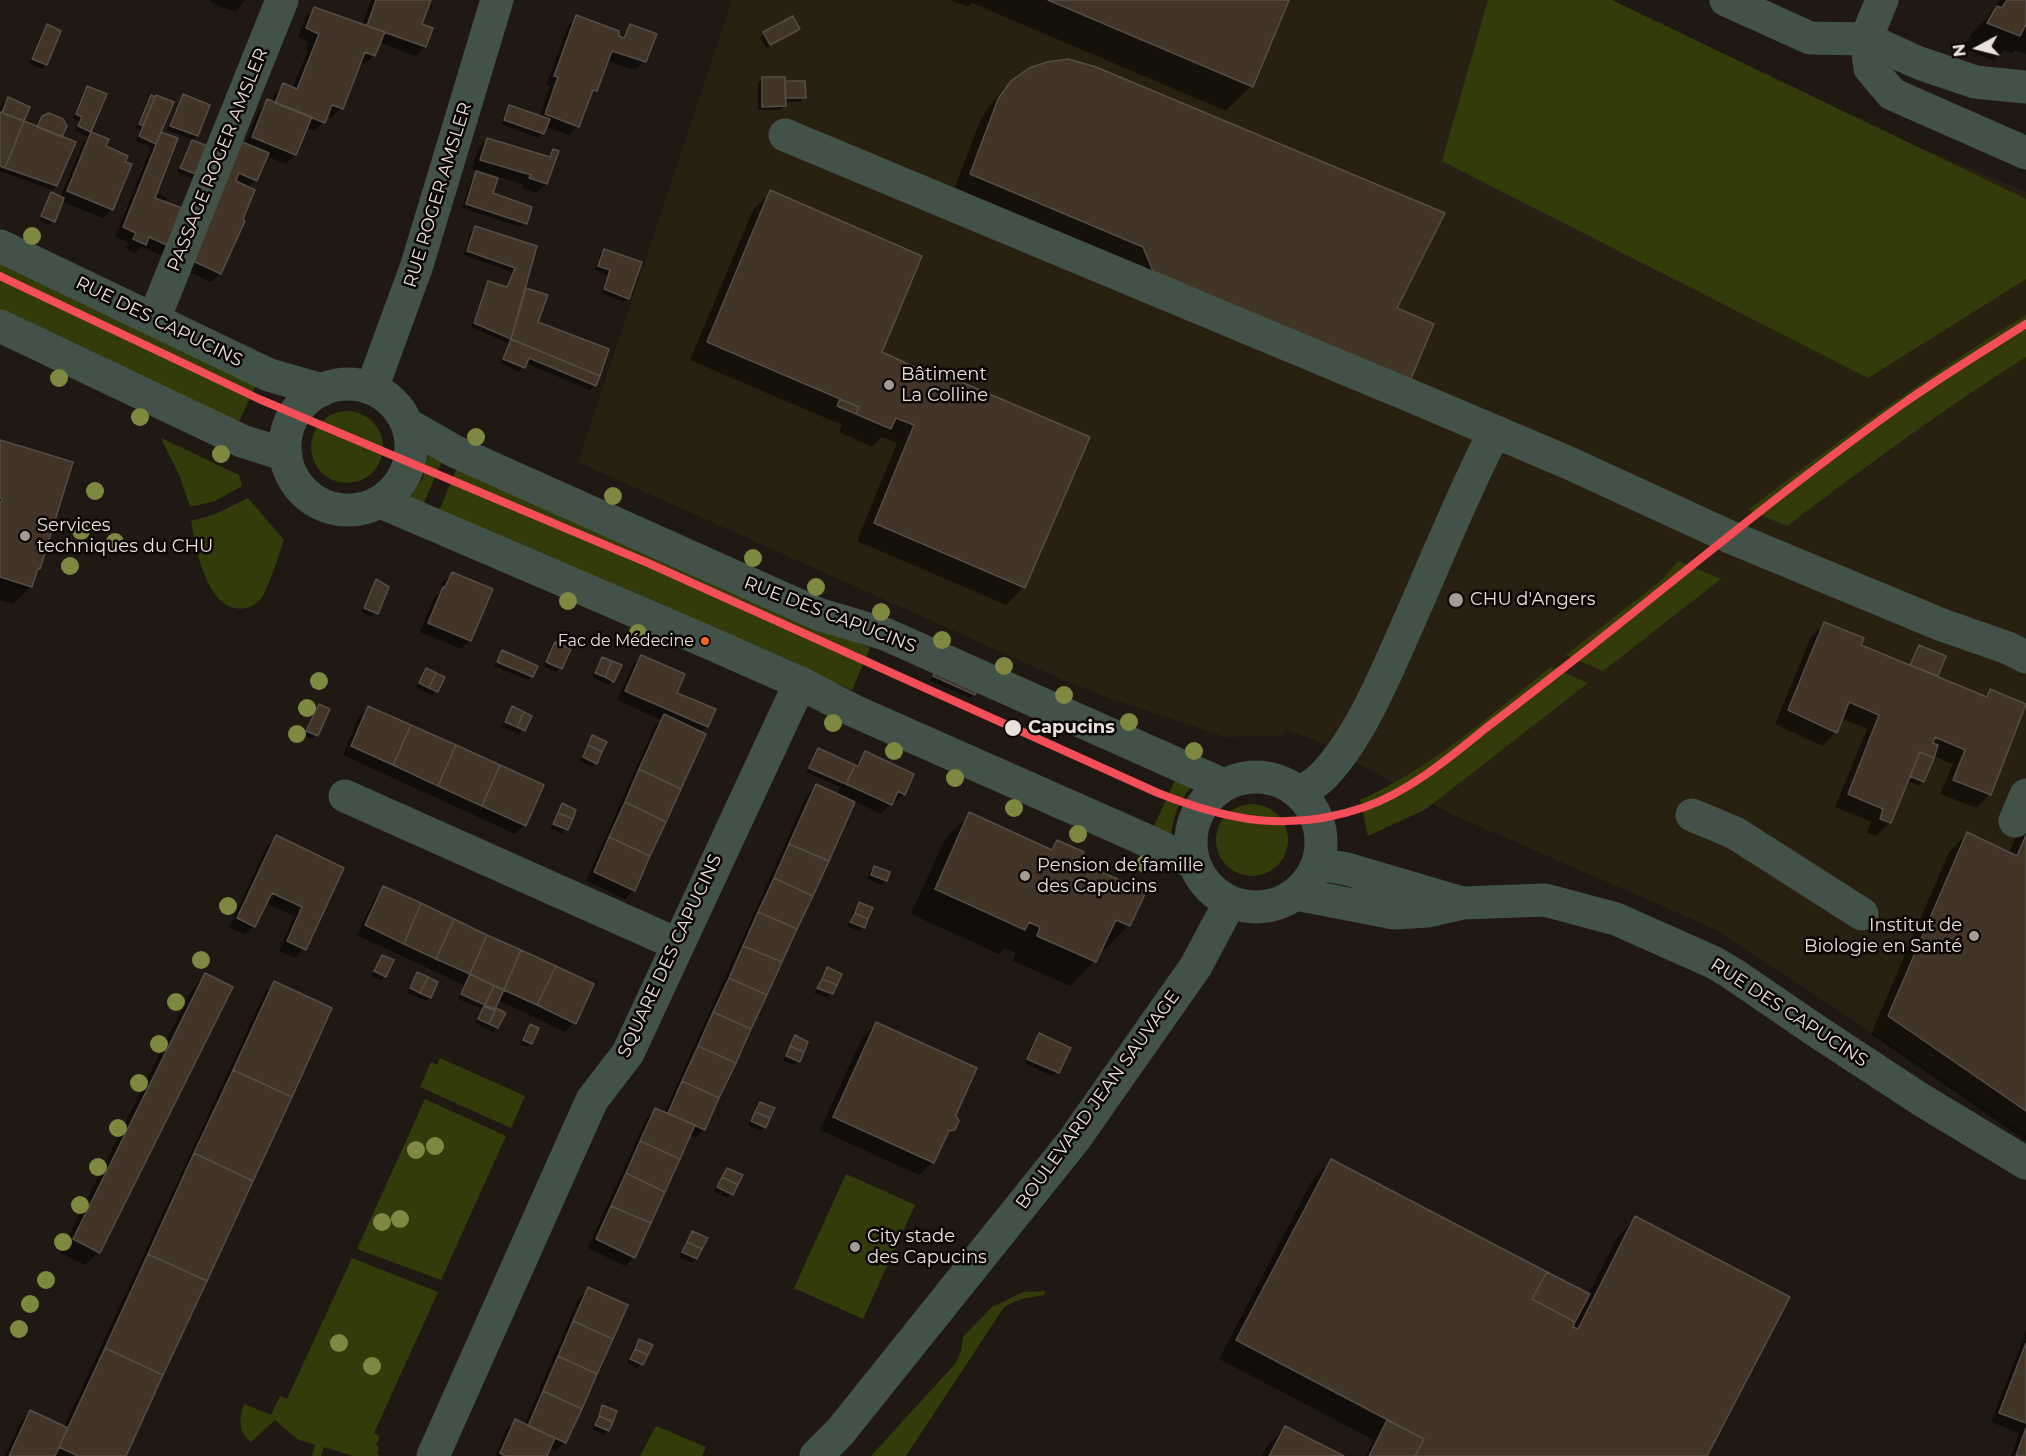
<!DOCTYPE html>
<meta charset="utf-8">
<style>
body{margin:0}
#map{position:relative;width:2026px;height:1456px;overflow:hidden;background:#201913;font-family:Montserrat,sans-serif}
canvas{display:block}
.north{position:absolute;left:1948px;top:18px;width:60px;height:60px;-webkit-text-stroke:4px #0a0503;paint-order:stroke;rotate:263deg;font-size:16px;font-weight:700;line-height:24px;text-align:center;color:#ebe1db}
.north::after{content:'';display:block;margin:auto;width:21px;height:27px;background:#ebe1db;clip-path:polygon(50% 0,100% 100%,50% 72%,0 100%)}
</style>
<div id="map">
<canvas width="2026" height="1456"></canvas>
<div class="north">N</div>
</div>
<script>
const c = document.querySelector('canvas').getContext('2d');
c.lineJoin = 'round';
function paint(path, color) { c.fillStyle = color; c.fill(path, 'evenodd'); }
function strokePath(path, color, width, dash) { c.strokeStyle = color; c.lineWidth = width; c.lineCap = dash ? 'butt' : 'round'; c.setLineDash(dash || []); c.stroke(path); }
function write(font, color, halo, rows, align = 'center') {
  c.font = font + ' Montserrat,sans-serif'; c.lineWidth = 5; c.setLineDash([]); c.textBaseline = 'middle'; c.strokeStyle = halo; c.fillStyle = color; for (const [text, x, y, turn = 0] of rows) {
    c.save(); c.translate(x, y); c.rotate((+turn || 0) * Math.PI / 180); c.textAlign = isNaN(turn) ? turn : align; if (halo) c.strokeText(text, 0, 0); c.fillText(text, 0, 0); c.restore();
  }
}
paint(new Path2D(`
 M732,0H1569L2026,192V1134L1717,930L1451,814L1317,741L1285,729L1282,736L1225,737L1109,698L1059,678L578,462Z`), '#282011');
paint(new Path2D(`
 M1488,0H1612L2026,199V279L1868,378L1442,161Z
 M0,261L257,383L237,426L0,312Z
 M2026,315V357C1943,409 1865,467 1787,526L1748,510C1838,441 1929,374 2026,315Z
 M311 447a36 36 0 1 1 72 0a36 36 0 1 1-72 0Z
 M161,438L239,475L242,486L215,501L190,507L180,477Z
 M428,455L442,461L423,505L409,499L423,478Z
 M457,468L870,648L852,690L439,511Z
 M248,498L284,540C279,553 268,591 260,600C253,607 244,610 235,608C206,603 195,546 191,521L213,515Z
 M1678,561L1721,579L1603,671L1566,655L1663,579Z
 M1551,667L1588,683L1426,809L1368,836L1360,800C1431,769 1490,715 1551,667Z
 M1176,778L1192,786C1178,802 1171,820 1171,842L1151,833Z
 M1216 840a36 36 0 1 1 72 0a36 36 0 1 1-72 0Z
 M440,1058L525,1096L511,1128L420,1087L431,1062L437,1065Z
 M425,1099L506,1136L441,1280L357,1249Z
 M846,1174L915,1205L863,1319L794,1288Z
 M352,1258L438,1292L374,1433L380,1436L376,1445L379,1447L377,1454L380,1456H353L324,1447L321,1456H312L315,1445L297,1439L275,1420L251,1442C238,1433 239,1418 244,1404L271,1415L280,1396L287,1399Z
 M1045,1291L1044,1295L1021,1299L1004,1307L906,1456H871L955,1364L961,1352L963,1337L992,1307L1023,1292Z
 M656,1426L706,1447L702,1456H640Z`), '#343b0a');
paint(new Path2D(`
 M210,0H245L235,12L210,2Z
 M371,0H429L420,25L425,47L416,56L379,42L374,55L365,64L360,62L341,108L332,117L326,115L324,122L314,131L306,127L295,155L286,164L266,156L256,180L247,188L220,273L211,282L183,269L245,144L259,110L268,101L271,103L275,94L284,85L292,89L308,51L305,50L309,42L298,37L305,18L314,9L362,26Z
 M951,0H1288L1251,86L1226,111L972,3L968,7Z
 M1999,0H2026V54L2015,50L2012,53L2004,50L1994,61L1963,48L1972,33L1989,16Z
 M577,17L620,38L630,26L644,61L635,70L607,61L596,90L589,97L578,126L569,135L545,126L538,138L501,124L506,110L510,106L539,117L550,86L546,85L568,26Z
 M792,18L798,29L766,48L760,37Z
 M47,26L46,64L42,69L29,63L43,30Z
 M763,78L804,98L800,102H784V106L780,110H758V83Z
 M1012,82L1395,309L1409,380L953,192L981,119L993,101Z
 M87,87L105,95L89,133L107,140L104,147L112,209L103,218L61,201L53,221L49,225L40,221L51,196H48L51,193L60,198L83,143L89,137L75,131L79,121L73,118L83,92Z
 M156,96L157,139L162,134L156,193L167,198L164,203L188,212L163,256L142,247L135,253L125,248L128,242L115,237L151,147L136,141L140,130L136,128L147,101L151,97L154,99Z
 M183,96L197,136L193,140L167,130L179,100Z
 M8,99L20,128H36L43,118L60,138L74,143L56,186L52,190L0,171V107Z
 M487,139L546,158L554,150L546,184L536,193L521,188L523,184L479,171L478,174L491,194L525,223L521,227L462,208L472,177L479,171L472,169L478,148Z
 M192,141L198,180L177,172L188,146Z
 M771,192L880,353L935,378L939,373L1024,587L1006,605L857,541L897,443L881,437L872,447L839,432L842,425L690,360L753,210Z
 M476,227L536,247L524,289L546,296L536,323L607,349L594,386L590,390L525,363L519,372L500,363L508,343L471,327L485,287L489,283L505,288L512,272L464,255L471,231Z
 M604,251L628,298L624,302L601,293L607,275L595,270L600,255Z
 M0,442L39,568L35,571L31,586L13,604L0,600Z
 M452,573L470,640L461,649L420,632L434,598L439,593L443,582Z
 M377,581L376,613L372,617L361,612L373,585Z
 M1824,624L1859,646L1909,666L1915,651L1919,647L1944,657L1935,677L1984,697L1990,691L2025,705L1989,795L1976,808L1940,794L1953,764L1933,756L1923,781L1919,786L1907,781L1890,822L1876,836L1867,833L1871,822L1835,807L1867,729L1841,718L1836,732L1822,746L1775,724L1811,637Z
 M556,644L560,668L556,672L543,666L551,648Z
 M502,652L532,676L528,680L494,666Z
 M641,657L675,694L714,710L707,726L700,733L634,890L625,899L586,881L655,725L661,720L617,700L632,666Z
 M602,659L613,681L609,685L592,677L598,663Z
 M427,670L443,678L432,696L416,687Z
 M937,670L974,694L970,698L930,681Z
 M320,706L316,735L312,739L303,735L316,710Z
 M368,707L524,825L515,834L343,755L359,716Z
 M513,708L523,730L519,734L502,727L508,712Z
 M593,737L596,763L592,767L580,761L589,741Z
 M818,750L854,766L865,753L904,794L895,803L892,802L881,814L854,801L704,1129L695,1138L689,1135L634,1257L625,1266L588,1248L646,1119L656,1109L664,1113L807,795L816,786L837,795L840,787L806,772L808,769L842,784L844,781L809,766Z
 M563,805L575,810L566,829L562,834L550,828L559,809Z
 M2026,813V1141L1871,1034L1949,852L1967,834L2009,853Z
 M970,814L1049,850L1057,841L1078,863L1129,925L1104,950L1101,949L1095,961L1070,986L1013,961L1016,953L1005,948L999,954L911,914L945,839Z
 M276,837L342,868L304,949L295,958L279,951L294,916L265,903L254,926L245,935L229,927L267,846Z
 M874,867L888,873L885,881L881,885L867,879L870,871Z
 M384,888L574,1023L565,1032L498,1000L491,1015L497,1028L493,1032L475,1023L483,1009L458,999L464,985L357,935L375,897Z
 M859,904L863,927L859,931L847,926L855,908Z
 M383,957L385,976L381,980L371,976Z
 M417,974L430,997L426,1001L407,993L413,978Z
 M206,975L99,1252L85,1265L60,1253L192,989Z
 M274,983L125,1456H5L21,1421L30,1412L64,1427L265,992Z
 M816,989L830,995L828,998L814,993Z
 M876,1024L954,1115V1129L943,1139L933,1162L919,1175L820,1130L862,1038Z
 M530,1026L531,1043L527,1047L520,1044L526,1030Z
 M1039,1035L1057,1072L1053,1076L1024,1063L1035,1039Z
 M796,1037L799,1061L794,1065L783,1060L792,1041Z
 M760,1103L765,1127L761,1131L748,1125L756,1108Z
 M1331,1161L1588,1295L1618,1236L1636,1218L1705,1456H1366L1374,1440L1219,1359L1313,1179Z
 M727,1169L731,1194L727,1198L714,1191Z
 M693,1233L706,1238L696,1259L692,1263L679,1257L689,1237Z
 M588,1289L565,1442L556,1451L549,1448L545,1456H495L506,1430L515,1421L524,1425L579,1298Z
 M2026,1331V1456H2011L2019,1433L1991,1422Z
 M639,1341L642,1364L637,1368L627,1363L635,1345Z
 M603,1407L615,1412L608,1431L603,1435L592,1429L599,1411Z
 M1286,1427L1341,1456H1262L1268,1445Z`), '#0007');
const building = new Path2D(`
 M376,0H431L422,24L433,28L426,47L367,26Z
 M1048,0H1289L1253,87Z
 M2007,0H2026V24L2020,36L1987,23L1997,6L2002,8Z
 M314,7L385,32L375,56L365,52L343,109L332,105L325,123L275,103L283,83L297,89L319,34L306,28Z
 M576,15L619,31V36L624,38L630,24L657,34L646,62L612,51L597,91L593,90L579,127L545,114L558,77L554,76Z
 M793,16L800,29L770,45L763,32Z
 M47,24L61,31L47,65L32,59Z
 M1068,59L1096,67L1445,213L1397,308L1434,324L1410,381L1153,271L1143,247L970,174L998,99L1011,81L1029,68L1047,62Z
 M762,77H785L786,106L762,107Z
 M785,81H805L806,98H785Z
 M87,86L107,94L91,132L78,126L82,117L76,114Z
 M183,94L210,105L198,136L170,126Z
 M151,95L155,97L143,126L139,124Z
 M156,95L174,102L156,144L139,136Z
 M8,97L30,107L24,121L2,113Z
 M267,99L312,117L296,155L252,137Z
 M509,105L550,119L544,134L504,120Z
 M0,112L24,121L5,168L0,166Z
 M49,113L63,119L67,126L62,137L37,127L42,116Z
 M24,121L76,142L57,186L5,168Z
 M91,132L109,139L106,146L128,156L125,162L132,164L113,210L67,191Z
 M161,132L178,138L155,198L190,211L173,248L149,237L146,245L133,239L136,233L123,227Z
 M487,138L550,157L553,149L559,151L547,184L529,178L531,175L480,160Z
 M192,140L215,149L203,177L180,168Z
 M240,141L269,153L257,181L239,173L236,181L255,190L243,219L245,221L221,274L191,260Z
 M476,171L498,178L493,193L532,207L527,224L466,204Z
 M770,190L922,256L882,352L936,377L938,372L1090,437L1025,588L874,523L914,425L896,418L891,429L856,414L859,407L707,342Z
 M51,192L64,198L55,222L41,216Z
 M475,226L537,246L511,339L474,323L488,281L507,287L515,268L467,251Z
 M604,249L642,262L629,299L604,289L610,270L598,266Z
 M526,288L548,295L538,322L609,349L600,376L511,339Z
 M511,339L600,376L596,386L529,358L525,368L503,359Z
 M840,399L859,407L856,414L837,406Z
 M0,440L73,462L40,569L38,568L32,587L0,577V504L2,499L0,498Z
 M452,572L493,589L471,641L428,623L443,587H445Z
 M376,579L389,587L378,614L364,608Z
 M1824,622L1864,638L1861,645L1987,697L1990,689L2026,704L1991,795L1953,780L1965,750L1935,737L1933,743L1938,745L1934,758L1920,752L1891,823L1880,819L1883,809L1848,794L1879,715L1849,702L1837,733L1788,710Z
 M555,642L571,649L562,669L546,662Z
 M1919,645L1946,656L1938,676L1910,665Z
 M502,650L538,666L533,677L497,662Z
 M641,655L685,674L677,693L716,709L708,727L625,691Z
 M602,657L612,661L605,677L595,673Z
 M612,661L622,665L614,682L605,677Z
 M426,668L436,673L429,688L419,683Z
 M936,668L979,686L975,695L933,676Z
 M436,673L445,677L438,692L429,688Z
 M319,704L330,709L318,736L306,731Z
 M368,706L411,725L393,765L351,746Z
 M512,706L524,712L517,727L505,722Z
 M524,712L532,716L525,731L517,727Z
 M664,714L706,734L681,789L639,769Z
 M411,725L456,745L438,786L393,765Z
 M592,735L607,742L602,752L588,745Z
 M456,745L500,765L482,806L438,786Z
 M588,745L602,752L597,764L583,757Z
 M818,748L855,765L846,784L809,768Z
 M865,751L914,774L905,795L898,791L892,805L846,784L855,765L858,766Z
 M1920,752L1934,758L1924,782L1910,776Z
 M500,765L544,785L526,826L482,806Z
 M639,769L681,789L666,822L625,802Z
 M816,784L855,802L829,861L789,844Z
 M625,802L666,822L650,856L609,837Z
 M562,803L576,810L573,819L558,813Z
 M969,812L1052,850L1057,840L1084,852L1080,862L1146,892L1130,926L1116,920L1096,962L1037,936L1040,927L1029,922L1025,930L935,889Z
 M558,813L573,819L568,830L553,824Z
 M1967,832L2017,856L2026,835V1111L1888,1016Z
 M276,835L344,868L306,950L287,941L302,907L272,893L255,927L237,918Z
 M609,837L650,856L635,891L594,872Z
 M789,844L829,861L813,896L774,878Z
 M874,866L890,872L887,881L871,875Z
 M774,878L813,896L797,929L758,912Z
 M383,886L421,903L404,944L365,925Z
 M859,902L873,908L868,919L855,913Z
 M421,903L454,919L436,959L404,944Z
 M758,912L797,929L782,962L743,946Z
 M855,913L868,919L865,928L850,922Z
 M454,919L487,935L470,974L436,959Z
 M487,935L521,950L504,990L470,974Z
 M743,946L782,962L767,995L729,978Z
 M521,950L556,966L537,1005L504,990Z
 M382,955L394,960L386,977L374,971Z
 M556,966L594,984L576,1024L537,1005Z
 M827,967L842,974L837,985L822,979Z
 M417,972L428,977L420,993L410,988Z
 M205,973L233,987L100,1253L73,1239Z
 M470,974L494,986L485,1005L461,994Z
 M428,977L438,982L431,998L420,993Z
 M729,978L767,995L751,1029L713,1012Z
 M822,979L837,985L833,994L817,988Z
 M274,981L332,1008L292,1097L233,1070Z
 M494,986L504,990L495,1009L485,1005Z
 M484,1006L495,1011L489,1024L478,1019Z
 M496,1008L506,1013L498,1028L489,1024Z
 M713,1012L751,1029L736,1063L698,1046Z
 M876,1022L977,1068L956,1115L959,1121L955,1130L949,1131L934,1163L833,1117Z
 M530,1024L539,1028L532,1044L523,1040Z
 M1039,1033L1071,1048L1059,1073L1027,1059Z
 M795,1035L808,1042L804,1052L790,1046Z
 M698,1046L736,1063L719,1098L682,1081Z
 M790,1046L804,1052L800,1062L786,1056Z
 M233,1070L292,1097L253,1181L194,1153Z
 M682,1081L719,1098L705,1130L668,1113Z
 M760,1102L775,1108L770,1118L755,1112Z
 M655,1108L695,1125L680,1159L640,1141Z
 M755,1112L770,1118L766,1128L751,1121Z
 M640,1141L680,1159L665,1192L626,1173Z
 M194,1153L253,1181L207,1281L148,1254Z
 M1331,1159L1547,1272L1532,1299L1575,1322L1573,1327L1578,1329L1635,1216L1790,1297L1707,1456H1415L1424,1439L1236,1340Z
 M727,1168L743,1175L738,1185L722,1177Z
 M626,1173L665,1192L651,1223L611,1206Z
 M722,1177L738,1185L733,1195L717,1187Z
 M611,1206L651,1223L635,1258L596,1239Z
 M692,1231L708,1238L702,1249L687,1242Z
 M687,1242L702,1249L697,1259L682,1252Z
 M148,1254L207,1281L163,1375L105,1348Z
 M1547,1272L1590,1294L1575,1322L1532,1299Z
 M588,1287L628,1305L613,1339L573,1321Z
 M573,1321L613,1339L597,1374L558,1356Z
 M639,1339L653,1345L648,1355L635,1349Z
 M2026,1343V1423L1999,1413Z
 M105,1348L163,1375L126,1456H78L59,1447Z
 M635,1349L648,1355L643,1365L630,1359Z
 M558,1356L597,1374L582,1409L543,1391Z
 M543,1391L582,1409L566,1443L528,1426Z
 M602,1405L617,1411L613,1422L599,1416Z
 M30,1410L68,1428L55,1456H9Z
 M599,1416L613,1422L609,1431L595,1425Z
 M515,1419L555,1438L547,1456H505L500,1453Z
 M1387,1420L1424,1439L1415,1456H1369Z
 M1285,1426L1344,1456H1269Z
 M2026,1428V1456H2016Z`);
paint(building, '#423426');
strokePath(building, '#544d48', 1.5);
strokePath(new Path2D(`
 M1726,0L1810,38L1866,39L1919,63L1975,82L2026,87
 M1882,0L1866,39L1870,68L1892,94L2026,153
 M785,135L1423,401L1569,463L1730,537L1942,625L2008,648L2026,657
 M0,246L269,375L322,390
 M154,319L282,0
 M0,326L242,441L286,455
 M285 447a63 63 0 1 1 126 0a63 63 0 1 1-126 0Z
 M372,388L417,265L497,0
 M407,424L454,451L818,614L885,634L1224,785
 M381,502L705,641L800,683L852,710L1139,837L1194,863
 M1191 842a65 65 0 1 1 130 0a65 65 0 1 1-130 0Z
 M1300,793C1308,787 1318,782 1325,774C1363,733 1388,668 1411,617C1438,556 1463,493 1494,433
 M345,796L677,944
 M1692,815L1735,833L1862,914
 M2015,821L2026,795
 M1318,864L1347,869L1459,902
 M1296,894L1394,913L1428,911L1463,903L1545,900L1616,919L1715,963L1733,974L1818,1032L1920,1099L2026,1163
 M433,1456L592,1100L628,1053L800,683
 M816,1456L840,1432L1074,1140L1196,966L1230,902`), '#435248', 33);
strokePath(new Path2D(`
 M0,276L259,399L648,563L1158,793C1229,821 1290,833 1365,807C1410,791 1449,758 1486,728C1519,703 1552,677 1584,652C1690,568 1794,481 1904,403C1944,375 1985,350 2026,324`), '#f44f59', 8);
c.fillStyle = '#7e8841';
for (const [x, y] of [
 [32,236],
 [59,378],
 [140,417],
 [476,437],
 [221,454],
 [95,491],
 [613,496],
 [81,531],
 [115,542],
 [753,558],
 [70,566],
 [816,587],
 [568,601],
 [881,612],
 [638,633],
 [942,640],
 [1004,666],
 [319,681],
 [1064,695],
 [307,708],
 [1129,722],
 [833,723],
 [297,734],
 [894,751],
 [1194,751],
 [955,778],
 [1014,808],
 [1078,834],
 [1145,864],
 [228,906],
 [201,960],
 [176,1002],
 [159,1044],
 [139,1083],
 [118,1128],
 [435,1146],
 [416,1150],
 [98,1167],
 [80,1205],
 [400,1219],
 [382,1222],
 [63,1242],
 [46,1280],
 [30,1304],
 [19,1329],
 [339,1343],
 [372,1366]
]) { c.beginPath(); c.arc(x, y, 9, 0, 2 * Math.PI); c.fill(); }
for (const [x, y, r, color] of [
 [889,385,6,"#a49b95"],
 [25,536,6,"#a49b95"],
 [1456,600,8,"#a49b95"],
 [705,641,5,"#f26522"],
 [1013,728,9,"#ebe1db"],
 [1025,876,6,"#a49b95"],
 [1974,936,6,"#a49b95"],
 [855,1247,6,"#a49b95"]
]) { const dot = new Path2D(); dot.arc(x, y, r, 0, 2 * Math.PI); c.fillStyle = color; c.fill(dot); strokePath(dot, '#0a0503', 2); }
write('16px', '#ebe1db', '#0a0503', [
 ["Fac de Médecine",694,641]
], 'right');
write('18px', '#ebe1db', '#0a0503', [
 ["PASSAGE ROGER AMSLER",218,160,-68],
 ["RUE ROGER AMSLER",438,195,-73],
 ["RUE DES CAPUCINS",159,322,26],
 ["RUE DES CAPUCINS",830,615,21],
 ["SQUARE DES CAPUCINS",670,956,-65],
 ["RUE DES CAPUCINS",1789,1013,33],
 ["BOULEVARD JEAN SAUVAGE",1098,1100,-54]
]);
write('18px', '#ebe1db', '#0a0503', [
 ["Bâtiment",901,375],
 ["La Colline",901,396],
 ["Services",37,526],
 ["techniques du CHU",37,547],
 ["CHU d'Angers",1470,600],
 ["Pension de famille",1037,866],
 ["des Capucins",1037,887],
 ["Institut de",1962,926,"right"],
 ["Biologie en Santé",1962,947,"right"],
 ["City stade",867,1237],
 ["des Capucins",867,1258]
], 'left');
write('bold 18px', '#ebe1db', '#0a0503', [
 ["Capucins",1028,728]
], 'left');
</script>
